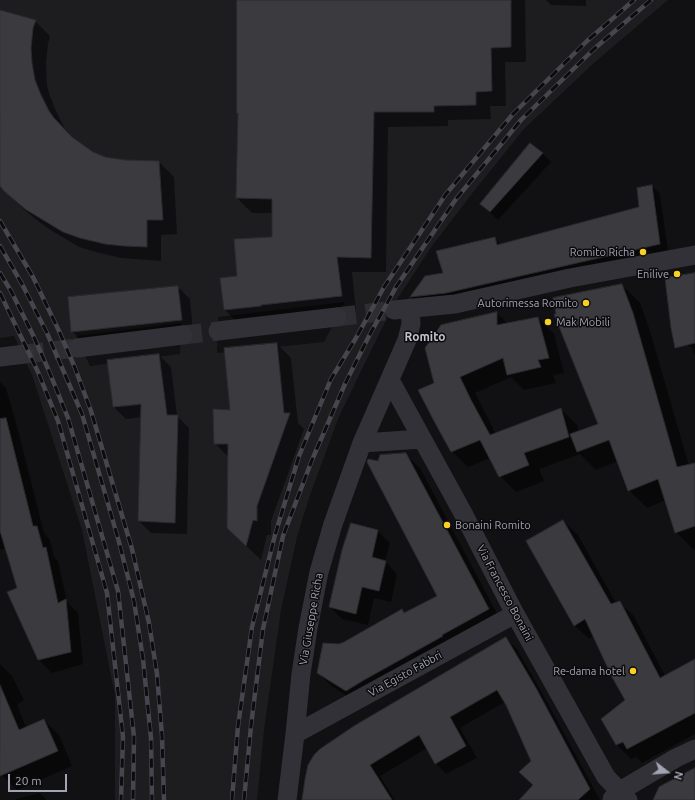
<!DOCTYPE html>
<style>
body{margin:0}
#map{position:relative;width:695px;height:800px;overflow:hidden;background:#111012;font-family:Ubuntu,sans-serif}
canvas{display:block}
.north{position:absolute;left:647px;top:752px;width:40px;height:40px;-webkit-text-stroke:3px #0c0b0d;paint-order:stroke;rotate:107deg;font-size:11px;font-weight:700;line-height:16px;text-align:center;color:#a1a4b3}
.north::after{content:'';display:block;margin:auto;width:14px;height:18px;background:#a1a4b3;clip-path:polygon(50% 0,100% 100%,50% 72%,0 100%)}
.scale{position:absolute;left:8px;top:774px;width:59px;height:18px;box-sizing:border-box;border:2px solid #a1a4b3;border-top:0;padding-left:5px;font-size:12px;line-height:14px;white-space:nowrap;color:#a1a4b3;-webkit-text-stroke:3px #0c0b0d;paint-order:stroke}
</style>
<div id="map">
<canvas width="695" height="800"></canvas>
<div class="north">N</div>
<div class="scale">20 m</div>
</div>
<script>
const c = document.querySelector('canvas').getContext('2d');
c.lineJoin = 'round';
function paint(path, color) { c.fillStyle = color; c.fill(path, 'evenodd'); }
function strokePath(path, color, width, dash) { c.strokeStyle = color; c.lineWidth = width; c.lineCap = dash ? 'butt' : 'round'; c.setLineDash(dash || []); c.stroke(path); }
function write(font, color, halo, rows, align = 'center') {
  c.font = font + ' Ubuntu,sans-serif'; c.lineWidth = 3; c.setLineDash([]); c.textBaseline = 'middle'; c.strokeStyle = halo; c.fillStyle = color; for (const [text, x, y, turn = 0] of rows) {
    c.save(); c.translate(x, y); c.rotate((+turn || 0) * Math.PI / 180); c.textAlign = isNaN(turn) ? turn : align; if (halo) c.strokeText(text, 0, 0); c.fillText(text, 0, 0); c.restore();
  }
}
paint(new Path2D(`
 M0,0H668L594,63L524,129L471,195L432,246L394,304L364,365L338,419L309,498L297,537L281,610L264,730L257,800H115V696L82,530L32,375L14,336L0,338ZM345,302L324,342L217,353L218,317ZM181,323L180,354L90,366L76,336Z`), '#1d1c1f');
paint(new Path2D(`
 M238,0H525L526,62H505L506,106H490L491,119L448,120V126L388,127L386,272H352L356,311L275,319L239,324L224,309L238,277L273,238V213H252L237,198L239,113Z
 M546,0H586V6L551,5Z
 M0,11L35,21L50,36L48,44L46,63L47,86L50,96L56,111L64,127L73,138L96,154L104,157L125,161L159,162L174,177L177,234L161,235V261L121,258L96,252L79,247L49,229L34,218L20,206L0,185Z
 M530,145L543,154L551,162L498,220L481,204Z
 M652,186L660,194L668,251L419,305L411,297L425,277L444,274L494,238L501,245L640,208Z
 M695,274V356L692,347H690L672,330Z
 M622,285L640,303L650,331L689,466L695,464V549L694,550L676,532L666,500L647,508L629,490L618,461L596,470L580,454L539,469L544,481L516,492L500,476L490,458L468,467L452,451L435,384L497,313L508,324L538,318L554,334L564,373L553,375L556,383L524,390L511,377L475,393L496,434L561,409L577,425L579,432L600,424Z
 M178,287L190,299L193,332L84,343L72,331Z
 M277,344L291,358L298,423L304,429L271,521V535H267L261,560L228,528L229,458L215,443L232,411Z
 M159,355L171,367L177,416L189,428L187,534L151,533L139,521L142,417L126,419L114,407ZM146,402V404L122,407V405Z
 M0,382L6,388L19,434L44,533L50,540L54,557L58,561L67,602L78,613L83,664L52,673L39,660L6,548L0,550Z
 M405,454L420,468L502,623L361,705L333,687L318,673L339,645L402,611L405,614L438,596L379,462Z
 M563,521L578,535L616,603L619,602L634,616L665,676L695,664V734L642,763L636,757L631,759L616,744L626,700L594,636L589,639L574,625Z
 M378,531L390,543L385,561L397,574L391,602L374,598L368,625L342,619L330,607Z
 M506,638L517,649L546,700L600,800H521L534,785L532,761L505,702L460,728L477,758L446,774L436,763L427,748L380,776L395,800H303Z
 M0,664L12,676L24,700L17,705L26,727L44,720L59,735L72,766L17,790L2,775L0,770Z
 M40,793L47,800H13Z`), '#0007');
const building = new Path2D(`
 M237,0H511V47L491,48L492,91L476,92V105L434,106V112H374L371,258L337,257L342,296L261,305V306L224,310L220,278L237,276L234,239L272,237V199L236,198L238,113H237Z
 M0,10L36,20L33,28L31,48L32,63L35,80L41,95L49,111L54,118L72,137L93,152L105,157L125,160L159,161L163,220H147V247L124,246L105,244L80,238L63,232L25,209L4,191L0,186Z
 M530,143L543,153L490,212L480,204Z
 M652,185L660,244L446,293L410,297L425,276L443,273L436,251L495,237L497,245L639,207L637,188Z
 M695,273V343L675,348L671,328L665,278Z
 M622,284L633,313L677,467L695,463V526L675,533L658,479L628,491L609,440L577,452L570,434L598,424L554,314H556L553,298Z
 M178,286L182,320L71,332L68,297Z
 M497,312V325L538,317L549,358L538,360L541,367L507,375L503,358L460,377L471,400L490,435L561,408L569,437L524,453L529,465L499,477L480,440L451,452L434,421L418,390L434,383L425,348L441,325Z
 M277,343L284,413H290L257,506V521L253,520L246,546L227,528L228,444H214L213,409L230,410L224,348Z
 M159,354L167,415H178L175,523L138,521L141,404L113,407L107,360Z
 M6,418L33,526H37L43,548L46,547L58,603L66,599L71,652L38,660L7,592L17,588L0,531V419Z
 M406,453L489,609L442,635L443,636L364,680L346,691L317,673L323,643L339,644L344,642L402,609L404,613L437,596L367,462L368,459L378,461L380,455Z
 M563,520L611,604L620,601L660,678L695,659V713L627,749L623,742L616,745L601,719L625,700L612,677L585,619L574,626L526,541Z
 M351,523L378,530L372,557L386,561L379,591L362,587L356,614L329,607L342,550Z
 M506,637L536,688L590,789L578,800H519L533,785L519,772L531,761L506,705L497,690L450,717L466,746L435,764L419,735L370,765L392,800H302L305,779L308,765L314,755L320,749L354,726Z
 M0,685L19,730L44,719L58,751L0,776Z
 M695,768V800H653L659,787Z`);
paint(building, '#3a3a3f');
strokePath(building, '#2b2a2e', 1);
strokePath(new Path2D(`
 M337,317L394,310
 M183,335L218,331
 M25,354L77,348`), '#2e2e32', 19, [19, 10]);
strokePath(new Path2D(`
 M394,310L455,304L570,278L695,255
 M218,331L337,317
 M77,348L183,335
 M0,357L25,354
 M390,380L464,515L515,614L606,777L628,800
 M362,443L422,439
 M295,734L515,614
 M612,799L620,791L676,758L695,749
 M287,800L295,734L301,674L308,628L319,572L333,524L362,443L407,340L411,324L410,308`), '#313137', 19);
const rail = new Path2D(`
 M0,221L33,277L59,331L75,368L91,411L132,549L149,623L157,674L162,736L164,800
 M0,246L22,284L47,333L82,414L119,542L134,601L143,659L151,738L152,800
 M0,273L11,291L33,335L49,371L68,418L118,591L134,737L133,800
 M0,293L38,372L58,421L107,593L123,737L121,800
 M232,800L238,726L252,627L275,535L299,456L331,379L356,338L384,287L446,194L513,114L587,41L634,0
 M244,800L251,726L263,629L283,536L312,460L345,384L369,336L396,287L456,199L521,120L594,49L651,0`);
strokePath(rail, '#46474e', 4.5);
strokePath(rail, '#0c0b0d', 3, [9]);
for (const [x, y, r, color] of [
 [643,252,4,"#f9d122"],
 [677,274,4,"#f9d122"],
 [586,303,4,"#f9d122"],
 [548,322,4,"#f9d122"],
 [447,525,4,"#f9d122"],
 [633,671,4,"#f9d122"]
]) { const dot = new Path2D(); dot.arc(x, y, r, 0, 2 * Math.PI); c.fillStyle = color; c.fill(dot); strokePath(dot, '#0c0b0d', 1.5); }
write('11px', '#a1a4b3', '#0c0b0d', [
 ["Romito Richa",635,252],
 ["Enilive",669,274],
 ["Autorimessa Romito",578,303],
 ["Mak Mobili",556,322,"left"],
 ["Bonaini Romito",455,525,"left"],
 ["Re-dama hotel",625,671]
], 'right');
write('11px', '#a1a4b3', '#0c0b0d', [
 ["Via Francesco Bonaini",505,593,62],
 ["Via Giuseppe Richa",311,619,-80],
 ["Via Egisto Fabbri",405,674,-29]
]);
write('bold 12px', '#c2c3cf', '#0c0b0d', [
 ["Romito",425,337]
]);
</script>
